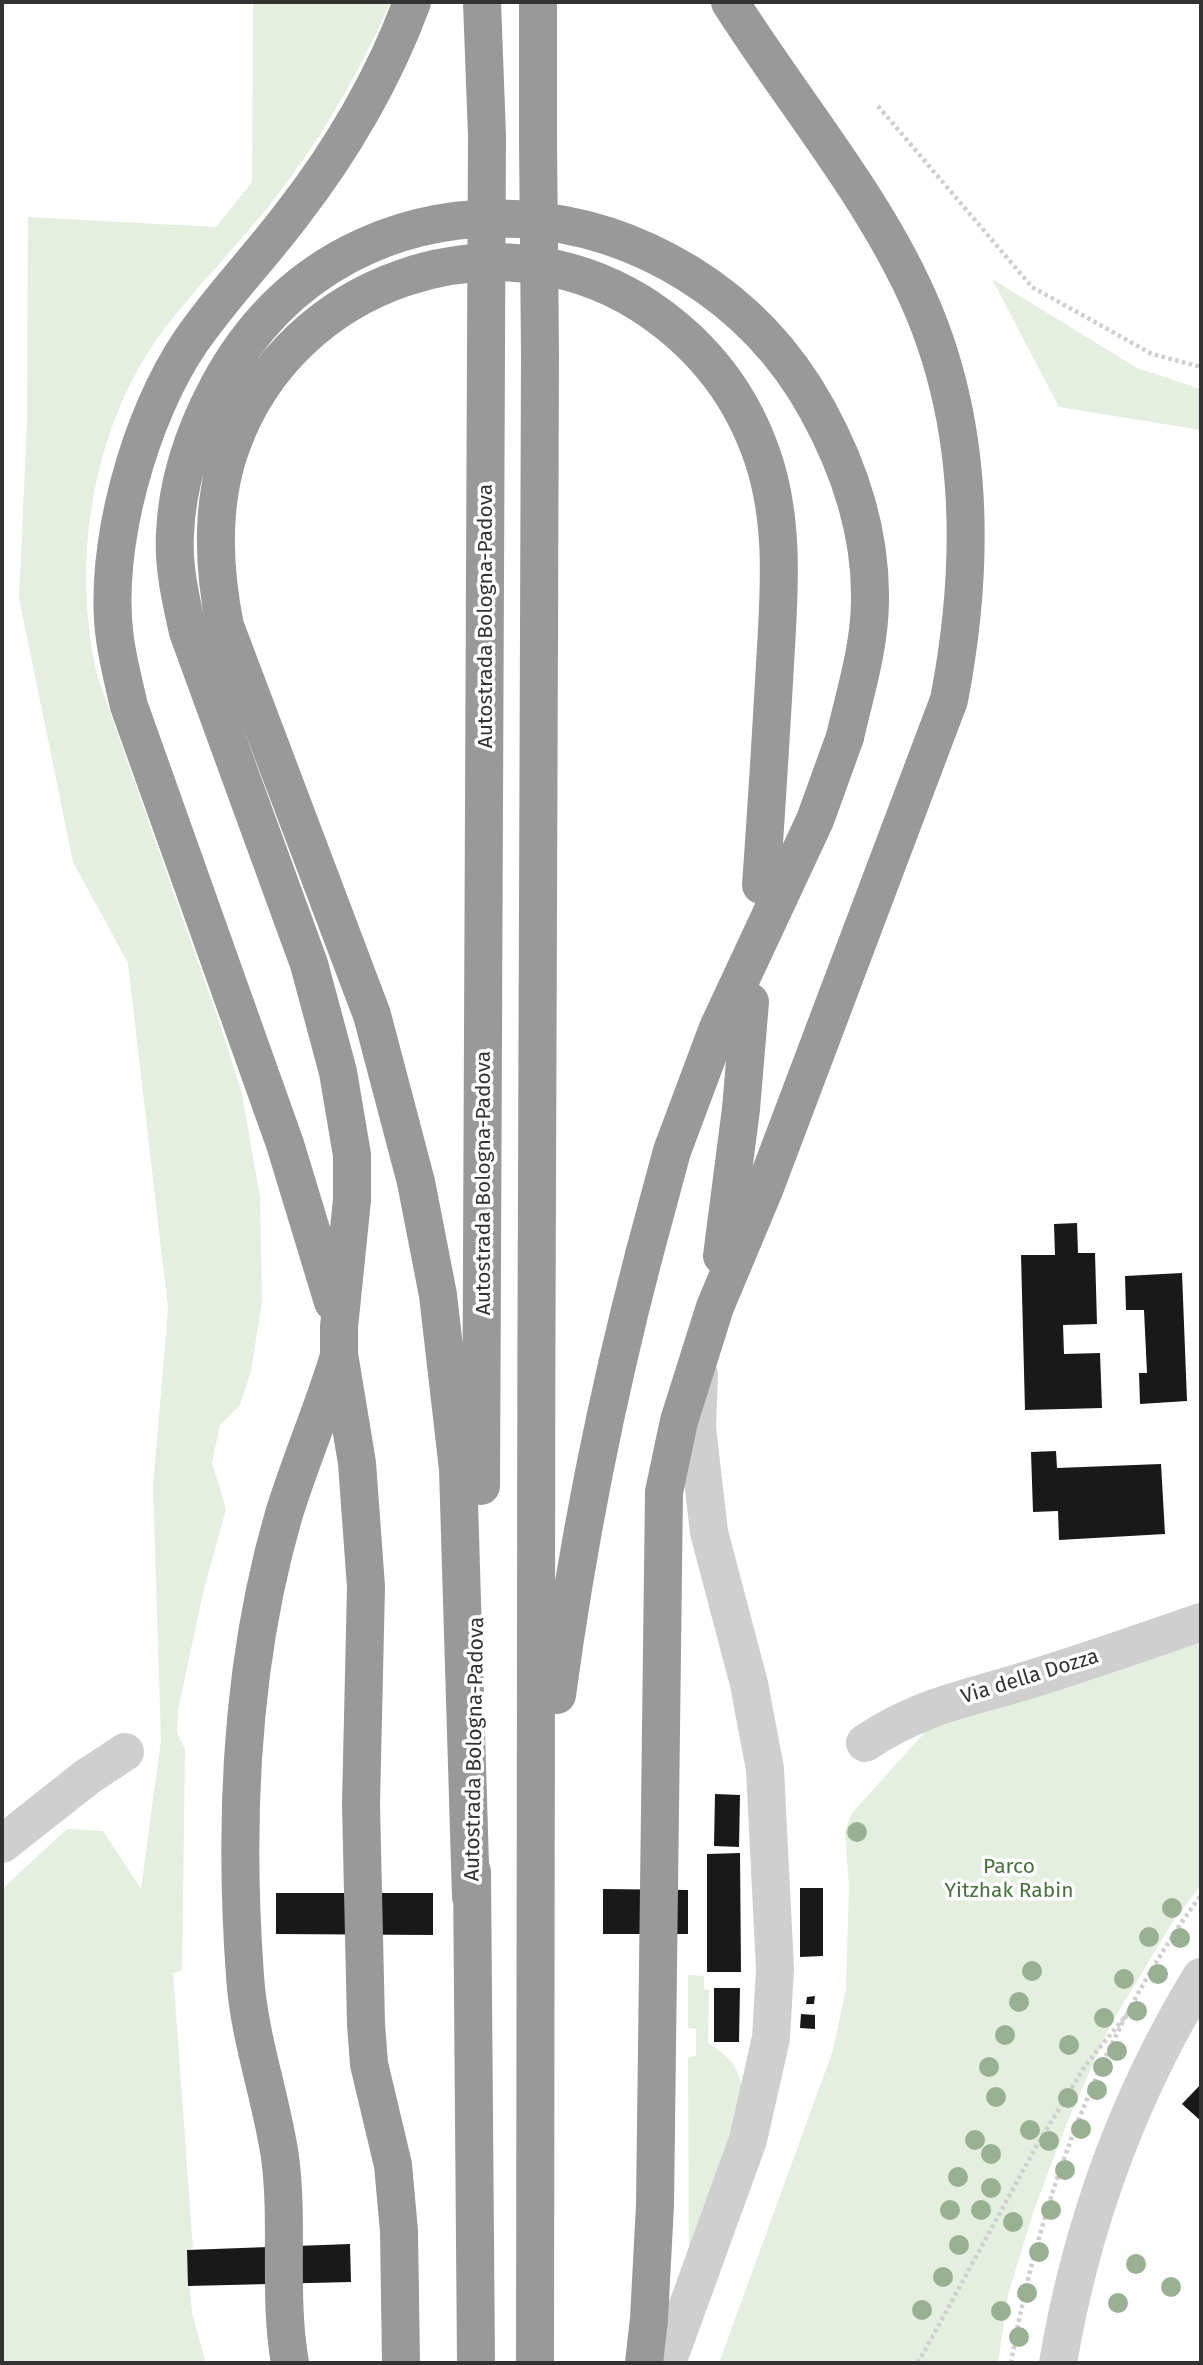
<!DOCTYPE html>
<style>
body{margin:0}
#map{position:relative;width:1203px;height:2365px;overflow:hidden;background:#fff;font-family:"Fira Sans",sans-serif}
canvas{display:block}
.frame{position:absolute;inset:0;border:4px solid #323232;pointer-events:none}
</style>
<div id="map">
<canvas width="1203" height="2365"></canvas>
<div class="frame"></div>
</div>
<script>
const c = document.querySelector('canvas').getContext('2d');
c.lineJoin = 'round';
function paint(path, color) { c.fillStyle = color; c.fill(path, 'evenodd'); }
function strokePath(path, color, width, dash) { c.strokeStyle = color; c.lineWidth = width; c.lineCap = dash ? 'butt' : 'round'; c.setLineDash(dash || []); c.stroke(path); }
function write(font, color, halo, rows, align = 'center') {
  c.font = font + ' "Fira Sans",sans-serif'; c.lineWidth = 7; c.setLineDash([]); c.textBaseline = 'middle'; c.strokeStyle = halo; c.fillStyle = color; for (const [text, x, y, turn = 0] of rows) {
    c.save(); c.translate(x, y); c.rotate((+turn || 0) * Math.PI / 180); c.textAlign = isNaN(turn) ? turn : align; if (halo) c.strokeText(text, 0, 0); c.fillText(text, 0, 0); c.restore();
  }
}
paint(new Path2D(`
 M253,2H390C359,75 318,144 268,207C235,248 197,286 165,328C92,424 70,563 98,678L222,1030L242,1094L260,1197L262,1302L251,1371L240,1405L220,1425L212,1463L226,1509L203,1593L178,1710L177,1733L185,1749L182,1971L173,1973L193,2249L187,2250L192,2313L206,2363H2V1889L67,1829L103,1831L141,1889L161,1740L153,1486L168,1309L128,963L73,862L19,598L27,423L28,217L216,227L252,182Z
 M992,279L1137,368L1201,389V430L1059,407Z
 M1201,1642V1885L1172,1923L1111,2024L1066,2125L1034,2210L1008,2295L998,2363H719L833,2050L846,1989L849,1886L845,1831L852,1813L926,1731Z
 M688,1975L704,1976V1989L709,1990L708,2043C733,2058 744,2074 743,2104L689,2262L688,2057L696,2056V2029L688,2028Z`), '#e4efe0');
paint(new Path2D(`
 M1077,1223L1078,1253H1095L1097,1324L1063,1325L1064,1354L1100,1353L1102,1408L1025,1410L1021,1255H1055L1054,1224Z
 M1182,1273L1187,1401L1140,1404L1139,1373H1147L1144,1310H1126L1125,1276Z
 M1056,1451L1057,1468L1161,1464L1165,1534L1059,1540L1058,1511L1033,1512L1031,1452Z
 M715,1794L740,1795L739,1847L714,1846Z
 M740,1853L741,1972H707V1854Z
 M800,1888H823V1956L800,1957Z
 M603,1889L688,1890V1934H603Z
 M276,1893H433V1935L276,1934Z
 M714,1988H740L739,2042H714Z
 M815,1996L814,2004H806L807,1997Z
 M801,2014L815,2015V2029L800,2028Z
 M1201,2084V2121L1182,2104Z
 M350,2244L351,2282L188,2286L187,2250Z`), '#191919');
strokePath(new Path2D(`
 M878,106L1032,287L1152,354L1201,367
 M918,2363L1037,2145L1085,2066L1128,2013
 M1011,2363C1039,2198 1102,2030 1201,1895`), '#cfcfcf', 4.5, [3.5, 3.5]);
strokePath(new Path2D(`
 M865,1743C920,1706 966,1699 1028,1680C1086,1662 1144,1642 1201,1622
 M2,1844L87,1777L125,1752
 M667,2363L748,2140L771,2038L775,1969L765,1769L749,1684L709,1532L697,1428L699,1375
 M1058,2363C1081,2227 1129,2095 1201,1977`), '#cfcfcf', 38);
strokePath(new Path2D(`
 M482,2L487,136
 M538,140V2
 M722,1256L741,1109L750,1002
 M333,1302L285,1144L129,706C124,684 118,661 115,639C102,549 140,415 191,341C222,296 260,257 293,213C342,150 385,76 412,2
 M481,1486L486,348
 M557,1695C577,1547 606,1400 644,1255
 M472,1872L476,2363
 M471,1897L458,1469L438,1295L416,1182L372,1015L225,626C213,566 210,503 232,444C292,280 493,212 640,303C695,338 736,386 759,447C788,522 778,604 774,682C770,750 766,818 761,885
 M290,2363C278,2295 289,2225 280,2157C271,2096 249,2038 245,1976C234,1824 241,1661 284,1514C300,1462 322,1412 338,1359
 M401,2363L399,2231L393,2165L369,2064L366,2024L361,1804L366,1587L357,1463L339,1354V1327L352,1200V1155L338,1072L309,964L188,632C181,600 173,567 175,534C177,483 194,432 218,387C349,141 690,178 817,409C849,467 871,532 870,600C870,646 855,693 845,737
 M535,2363C537,1693 535,1024 540,354
 M644,2363L649,2319L655,2205L664,1492L679,1421L715,1307L764,1190L949,700C976,560 975,414 911,283C864,185 788,94 730,2`), '#999', 38);
strokePath(new Path2D(`
 M538,140L540,354
 M486,348L487,136
 M644,1255L672,1151L718,1028L815,820L845,737`), '#999', 38);
c.fillStyle = '#99b193';
for (const [x, y] of [
 [857,1832],
 [1172,1908],
 [1149,1937],
 [1180,1938],
 [1032,1971],
 [1158,1974],
 [1124,1979],
 [1019,2002],
 [1137,2011],
 [1104,2018],
 [1005,2035],
 [1069,2045],
 [1117,2051],
 [989,2067],
 [1103,2067],
 [1097,2090],
 [996,2097],
 [1068,2098],
 [1081,2129],
 [1030,2130],
 [975,2140],
 [1049,2141],
 [991,2154],
 [1065,2170],
 [958,2177],
 [991,2188],
 [950,2210],
 [981,2210],
 [1051,2210],
 [1013,2222],
 [959,2245],
 [1039,2252],
 [1136,2264],
 [943,2277],
 [1171,2287],
 [1027,2293],
 [1118,2303],
 [922,2310],
 [1001,2311],
 [1019,2337]
]) { c.beginPath(); c.arc(x, y, 10, 0, 2 * Math.PI); c.fill(); }
write('21px', '#323232', '#fff', [
 ["Autostrada Bologna-Padova",486,616,-90],
 ["Autostrada Bologna-Padova",484,1183,-90],
 ["Via della Dozza",1030,1677,-17],
 ["Autostrada Bologna-Padova",475,1749,-89]
]);
write('21px', '#46723b', '#fff', [
 ["Parco",1009,1867],
 ["Yitzhak Rabin",1009,1891]
]);
</script>
